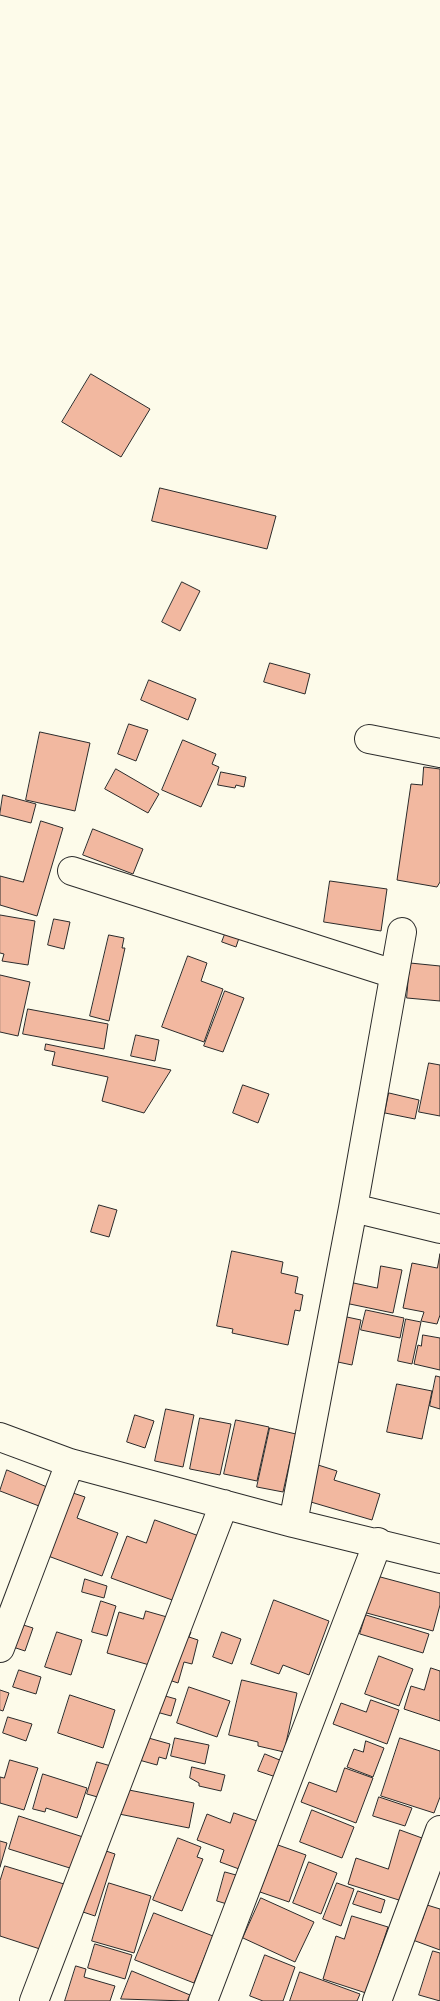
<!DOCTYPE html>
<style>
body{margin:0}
canvas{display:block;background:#fdfbea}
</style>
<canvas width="440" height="2001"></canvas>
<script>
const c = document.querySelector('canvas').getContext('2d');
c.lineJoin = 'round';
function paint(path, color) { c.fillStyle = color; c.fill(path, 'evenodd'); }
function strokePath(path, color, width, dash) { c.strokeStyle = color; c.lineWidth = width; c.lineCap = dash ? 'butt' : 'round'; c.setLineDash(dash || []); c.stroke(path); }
const building = new Path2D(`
 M91,374L150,409L121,457L62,422Z
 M160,488L276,516L267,549L152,521Z
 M182,582L200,591L180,631L162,622Z
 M270,663L310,674L305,694L264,682Z
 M149,680L196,699L188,720L141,700Z
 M129,724L148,730L136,761L118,754Z
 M40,732L90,743L75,811L26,800Z
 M183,740L216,754L212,764L219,767L201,807L162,790Z
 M424,767L440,769V882L437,887L397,880L411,784L422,785Z
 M116,769L159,794L148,813L105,789Z
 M221,772L246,777L244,787L236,785L235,788L218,785Z
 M3,795L36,804L31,823L0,815Z
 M41,821L63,828L37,916L0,905V876L23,882Z
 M93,829L143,849L133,874L83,855Z
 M330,881L387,889L381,931L324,922Z
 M0,915L35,921L28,965L2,961L4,954L0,953Z
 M54,919L70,922L64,949L48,945Z
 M227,929L240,935L236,947L222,942Z
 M109,935L124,938L122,948H125L109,1021L90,1016Z
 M188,956L207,963L201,981L223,989L204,1042L162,1027Z
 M410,963L440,966V1001L407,998Z
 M0,975L30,982L18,1036L0,1032Z
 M225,991L244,998L223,1052L204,1046Z
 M28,1009L108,1024L104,1049L23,1034Z
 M136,1035L159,1040L155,1061L131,1056Z
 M46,1044L171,1070L144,1113L102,1101L108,1077L52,1065L55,1052L45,1050Z
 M429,1063L440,1065V1116L419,1112Z
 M243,1085L269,1094L258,1123L233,1113Z
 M389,1093L419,1100L415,1119L385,1113Z
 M99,1205L117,1210L109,1237L91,1232Z
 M232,1251L283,1262L281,1273L298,1277L295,1293L303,1295L300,1311L295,1310L288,1345L232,1333L233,1329L217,1326Z
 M440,1254V1315L437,1324L421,1321L424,1312L403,1308L412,1263L437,1268Z
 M381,1266L402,1270L393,1313L345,1303L349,1282L377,1288Z
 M366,1310L404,1318L400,1338L361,1330Z
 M342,1316L361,1320L352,1365L333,1361Z
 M406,1319L421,1322L412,1364L398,1361Z
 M423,1335L440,1338V1370L414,1364L418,1345L421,1346Z
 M436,1376L440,1377V1409L430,1406Z
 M397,1384L432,1391L422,1439L387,1432Z
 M166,1409L194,1415L183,1467L155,1461Z
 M135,1415L154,1421L145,1448L127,1442Z
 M200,1418L231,1424L220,1475L190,1469Z
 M236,1420L269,1427L257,1481L224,1474Z
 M270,1428L296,1434L283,1492L257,1487Z
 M315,1464L337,1471L334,1480L380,1494L372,1520L304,1500Z
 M7,1470L47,1487L39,1506L0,1491Z
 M64,1490L85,1497L77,1518L118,1533L102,1576L40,1553Z
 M155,1520L199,1536L175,1601L111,1578L127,1536L146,1543Z
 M373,1575L440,1593V1605L433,1631L363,1612Z
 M85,1579L107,1586L104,1598L82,1592Z
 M274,1600L329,1621L309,1675L283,1665L279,1674L251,1664Z
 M101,1601L116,1606L107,1636L92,1632Z
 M146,1611L167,1617L153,1666L107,1653L119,1612L143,1619Z
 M366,1615L429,1634L423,1653L360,1634Z
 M17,1623L33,1628L25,1651L10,1646Z
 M180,1629L191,1632L189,1637L198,1640L192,1664L184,1662L178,1683L166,1679Z
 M57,1632L82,1640L71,1675L45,1667Z
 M222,1632L241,1639L232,1664L213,1657Z
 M379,1656L413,1669L399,1706L365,1694Z
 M431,1668L440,1671V1721L404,1709L411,1686L424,1690Z
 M19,1670L41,1677L36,1694L13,1687Z
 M242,1680L297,1693L284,1752L258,1746V1742L229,1735Z
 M189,1687L230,1701L217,1737L177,1723Z
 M0,1690L9,1693L3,1711L0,1710Z
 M158,1694L176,1699L171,1716L153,1711Z
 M70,1695L115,1710L103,1748L58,1733Z
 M371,1700L399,1710L387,1744L333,1724L341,1703L366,1712Z
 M8,1717L32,1724L26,1741L3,1733Z
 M145,1737L170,1744L166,1759L159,1757L157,1765L139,1760Z
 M175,1738L209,1745L205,1764L171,1756Z
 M400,1738L440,1751V1797L434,1813L381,1796Z
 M366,1741L384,1748L373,1777L347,1767L354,1749L363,1752Z
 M265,1754L282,1761L276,1777L258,1771Z
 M10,1760L38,1768L24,1810L0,1803V1777L4,1778Z
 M97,1762L111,1766L101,1798L87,1794Z
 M192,1767L225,1775L221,1791L199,1786V1783L190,1778Z
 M345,1768L373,1778L356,1823L301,1802L309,1782L336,1792Z
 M43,1774L87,1788L77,1818L46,1808L45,1812L33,1809Z
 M124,1789L194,1803L189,1828L119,1814Z
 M379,1797L412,1808L405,1826L373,1816Z
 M312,1810L354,1827L342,1858L300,1842Z
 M234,1813L257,1821L239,1869L220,1862L224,1850L197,1840L207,1814L230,1823Z
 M19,1816L83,1837L73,1869L9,1849Z
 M400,1830L422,1838L402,1901L348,1884L356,1858L388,1869Z
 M178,1838L201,1847L197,1857L203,1859L182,1911L153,1900Z
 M0,1841L7,1843L0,1867Z
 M278,1845L306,1855L289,1902L260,1892Z
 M97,1848L115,1854L95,1916L77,1910Z
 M309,1862L337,1873L321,1914L293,1903Z
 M5,1866L64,1884L43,1950L0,1936V1881Z
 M225,1872L236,1875L227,1904L217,1901Z
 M109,1883L151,1896L134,1953L92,1941Z
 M337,1883L354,1889L341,1926L323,1919Z
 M358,1891L385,1900L381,1913L353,1904Z
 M261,1898L314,1922L295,1962L243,1938Z
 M427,1905L440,1909V1950L410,1939L417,1919L422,1920Z
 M154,1913L213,1936L194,1983L135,1960Z
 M352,1916L388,1927L366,1993L323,1979L336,1936L344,1939Z
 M95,1944L132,1955L125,1979L88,1968Z
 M433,1951L440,1953V2001L419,1995Z
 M265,1955L295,1967L283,2001H263L250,1996Z
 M76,1966L86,1969L84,1977L115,1986L110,2001H65Z
 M132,1971L190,1995L187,2001L121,1999Z
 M300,1972L360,1994L357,2001H290Z`);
paint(building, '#f2b8a0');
strokePath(building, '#2b2b2b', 1);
const street = new Path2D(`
 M369,739L440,753
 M72,871L394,974
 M353,1208L440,1229
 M0,1437L70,1463L293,1523L440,1559
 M293,1523L353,1208L402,932
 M0,1648L70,1463
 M34,2001L224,1504
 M203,2001L378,1542
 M377,2001L440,1830`);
strokePath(street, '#2b2b2b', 30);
strokePath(street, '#fdfbea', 28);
</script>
